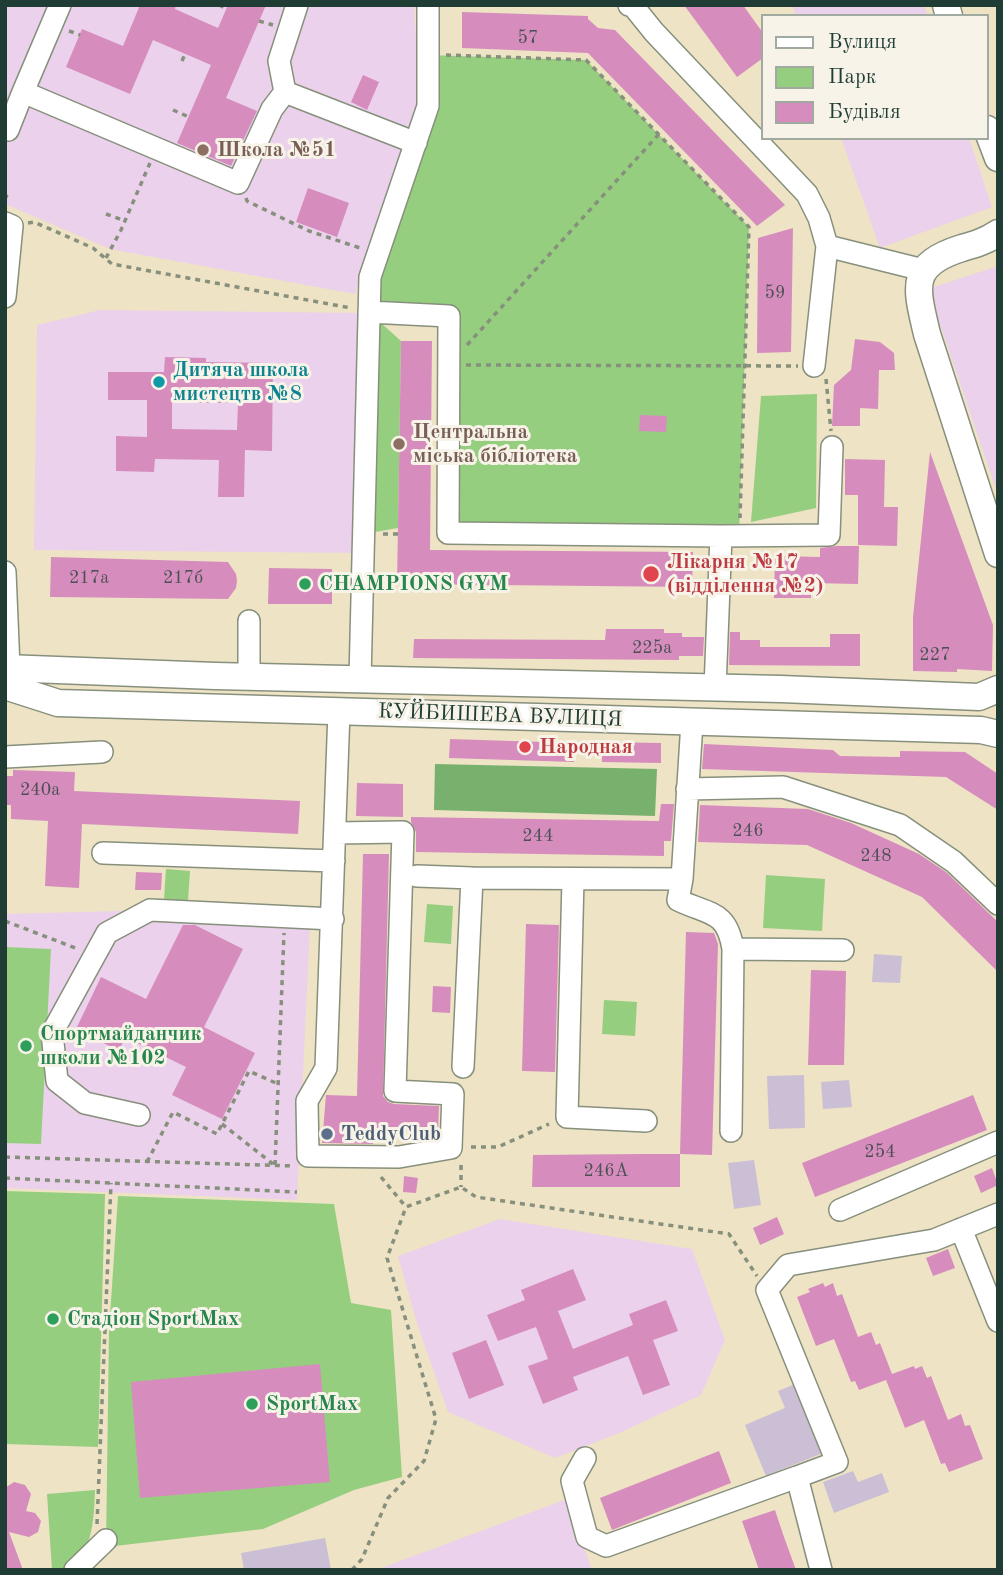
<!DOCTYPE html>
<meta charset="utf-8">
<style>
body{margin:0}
#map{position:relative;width:1003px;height:1575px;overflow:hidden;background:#eee3c5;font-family:"Old Standard TT",serif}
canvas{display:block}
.frame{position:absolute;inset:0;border:7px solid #1f3d34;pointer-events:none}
.legend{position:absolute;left:761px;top:14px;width:228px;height:126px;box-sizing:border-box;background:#f7f3e8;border:2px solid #a1aaa0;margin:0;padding:9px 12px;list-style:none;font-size:21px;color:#1f3d34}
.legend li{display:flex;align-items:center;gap:14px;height:35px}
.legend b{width:35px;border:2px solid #a1aaa0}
</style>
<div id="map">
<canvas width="1003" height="1575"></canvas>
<div class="frame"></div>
<ul class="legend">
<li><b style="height:9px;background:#fff"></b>Вулиця</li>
<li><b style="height:19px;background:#96ce80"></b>Парк</li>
<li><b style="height:19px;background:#d68dbd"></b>Будівля</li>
</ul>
</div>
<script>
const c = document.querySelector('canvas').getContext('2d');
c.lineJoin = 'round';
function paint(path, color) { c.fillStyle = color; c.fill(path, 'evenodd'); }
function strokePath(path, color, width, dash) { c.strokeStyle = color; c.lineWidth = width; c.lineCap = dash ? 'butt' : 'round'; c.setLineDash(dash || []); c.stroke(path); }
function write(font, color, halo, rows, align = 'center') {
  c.font = font + ' "Old Standard TT",serif'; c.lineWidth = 6; c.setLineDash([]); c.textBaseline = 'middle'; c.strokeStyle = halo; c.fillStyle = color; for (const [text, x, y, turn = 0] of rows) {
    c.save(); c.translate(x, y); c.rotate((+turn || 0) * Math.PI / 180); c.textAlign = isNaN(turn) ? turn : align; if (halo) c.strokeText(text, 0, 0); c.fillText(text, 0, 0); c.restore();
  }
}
paint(new Path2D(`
 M5,5H414L419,97L355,294L110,249L5,204Z
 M792,5H924L928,16H796Z
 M841,138H969L992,207L880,248Z
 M998,266V495L928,289Z
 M100,310L359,313L356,553L34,550L37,325Z
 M311,906L297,1200L5,1188V914Z
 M500,1219L692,1249L725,1340L701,1395L619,1433L555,1458L448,1412L417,1323L398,1256Z
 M567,1499L592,1570H376Z`), '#ebd1eb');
paint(new Path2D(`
 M874,954L902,956L900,983L872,982Z
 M804,1075L805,1128L769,1129L767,1076Z
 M849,1080L852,1107L823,1109L821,1082Z
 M754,1160L761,1205L734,1209L728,1163Z
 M795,1384L823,1453L766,1476L745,1425L785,1408L778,1391Z
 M853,1471L858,1482L882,1473L889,1492L834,1513L823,1482Z
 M325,1538L331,1570H244L241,1553Z`), '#cbbfd5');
paint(new Path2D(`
 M427,55L586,60L749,227L739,535L448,533L449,316L370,313L401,341L398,528L364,534L370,277L416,144Z
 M817,394L816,508L751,522L761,396Z
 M166,869L190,871L188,901L164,899Z
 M766,875L825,879L822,931L763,928Z
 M427,904L453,906L451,944L424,942Z
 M5,947L51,949L41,1144L5,1143Z
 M604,1000L637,1002L635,1036L602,1034Z
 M5,1191L105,1194L98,1447L5,1444Z
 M118,1196L334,1204L351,1303L391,1310L402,1477L354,1490L263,1529L106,1547L109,1331Z
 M95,1490C94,1519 93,1548 71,1570H52L47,1494Z`), '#96ce80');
paint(new Path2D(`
 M435,764L657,769L655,816L434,810Z`), '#78b16e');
paint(new Path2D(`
 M140,5H176L175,9L218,28L228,5H266L226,98L257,111L231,166L177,143L211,65L153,40L130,94L66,67L82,29L123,46Z
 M684,5H743L763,33V58L737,77Z
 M462,12L588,16V19L598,28L615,30L785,205L757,226L588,53L462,48Z
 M363,75L379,82L367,110L351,102Z
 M308,188L349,203L337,237L296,222Z
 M793,228L791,352L757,353L758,238Z
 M855,339L880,342L894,353L895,370H879L878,409L860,408V426H832L834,385L851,370Z
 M401,341H432L430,550L693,552L692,587L397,584Z
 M165,357L206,358V362L273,363L272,451L245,450L244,497H218L219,460L155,459L154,472L116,471V436L147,437V400H108V372H164ZM172,403H238L237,430L172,429Z
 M640,415L667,416L666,432L639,431Z
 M930,452L993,625L992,671L957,669V672L913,671V617Z
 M845,459L885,460L884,507H898L897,546L858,545V495H845Z
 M836,546H859L858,584L811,583V598H774L775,556L820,557V548Z
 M51,557L228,562L236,574L237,581L236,588L228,599L50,597Z
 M269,568L332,569V604H268Z
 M606,629H664V633H682V637H704L703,656H679V660L413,658L414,639L605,640Z
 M730,632H740V640H760V647H830V634H860V666L729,665Z
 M450,739L574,743V762L449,758Z
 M602,742L661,743V763L602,762Z
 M704,744L833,750L840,756L900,757V751L965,752L998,774V810L946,777L702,769Z
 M13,770L75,772L74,791L300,801L298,834L82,824L79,888L45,886L48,821L11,819V805H5V776H13Z
 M357,783L403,784V817L356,816Z
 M661,804H674L671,841H664V856L416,852V832L411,822V817L659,821Z
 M700,805L808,809L851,823L919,854L946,872L998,922V972L922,897L807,845L698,842Z
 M363,854H389L383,1096L388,1102L394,1104L439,1106L438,1132L373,1131V1144L322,1143L326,1095L357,1096Z
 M136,872L162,873L161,890H135Z
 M526,924L559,925L555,1072L522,1071Z
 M183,925H195L243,949L204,1027L255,1053L222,1119L172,1095L186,1067L125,1037L119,1051L76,1029L101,977L146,999Z
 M686,932L714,933L718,944L712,1155L680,1154Z
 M811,970L846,971L844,1065H808Z
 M433,986L451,987L450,1013L432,1012Z
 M973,1095L987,1130L815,1197L802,1163Z
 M641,1154H680V1187H532L533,1155Z
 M992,1168L998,1185L981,1193L974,1176Z
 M404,1176L418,1178L416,1193L403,1192Z
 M777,1217L784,1234L760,1245L753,1228Z
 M948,1249L955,1268L933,1276L926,1258Z
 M573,1269L586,1300L558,1311L573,1349L633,1325L629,1314L666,1300L678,1331L653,1340L670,1385L643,1395L628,1356L573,1377L578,1390L543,1404L528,1366L548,1359L536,1327L498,1341L487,1315L525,1300L521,1290Z
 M823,1283L825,1287L833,1283L837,1296L842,1294L858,1337L871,1332L876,1345L880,1343L892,1374L914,1366L915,1369L922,1366L927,1378L931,1376L948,1420L961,1414L965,1426L970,1425L983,1459L949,1472L945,1463L941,1464L924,1420L905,1428L886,1380L859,1390L855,1381L851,1382L834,1339L816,1346L797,1297L810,1292L808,1289Z
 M486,1340L504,1385L469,1399L452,1353Z
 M320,1364L330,1482L140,1498L131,1382Z
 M719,1451L731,1483L612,1530L600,1498Z
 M14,1482L25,1485L31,1494L26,1511L35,1513L41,1521L38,1532L29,1537L9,1532L23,1570H5V1488Z
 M775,1510L784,1537L796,1570H759L742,1521Z`), '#d68dbd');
const minor = new Path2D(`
 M60,5L23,92L238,183L272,109L285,92
 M297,5L279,61L285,92L416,143
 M629,5L633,6L654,32L807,194L819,218L827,246L923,270
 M8,130L23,92
 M5,223L12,226L5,297
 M369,312L449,316L448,533L721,536L715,688
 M814,366L827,246
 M721,536L829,535L832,447
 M5,572L9,668L19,678
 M249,675V621
 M360,679L370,277L428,106V5
 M5,757L102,752
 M687,789L783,787L900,825L954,862L998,904
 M335,833L403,832L395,1091L453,1094L451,1148L399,1157L308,1156L307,1101L326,1068L339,711
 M103,853L334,861
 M417,876L472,878L682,879L692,722
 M573,879L567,1117L646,1121
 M682,879L678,900C709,915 727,910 733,949L731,1131
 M733,949L843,950
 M463,1067L472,878
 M139,1115L85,1103L57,1081L52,1033L107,933L150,910L333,919
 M840,1210L998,1142
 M961,1229L998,1321
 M585,1458L572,1481L587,1537L606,1546L797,1477
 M75,1570L106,1540
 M821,1570L797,1477L837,1462L767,1290L788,1265L934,1240L998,1214`);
const major = new Path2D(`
 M946,5L949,16
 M987,129L998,158
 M998,233C986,241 976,244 962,248C908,265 916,287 927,334L998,554
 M5,668L215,676L781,689L979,697L998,689
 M5,686L58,703L981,730L998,734`);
strokePath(minor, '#86907c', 24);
strokePath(major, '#86907c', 29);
strokePath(new Path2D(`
 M219,5L227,9
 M259,21L273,25
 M69,31L80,35
 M446,55L586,60L749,227L740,518
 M182,61L185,54
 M173,110L189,117
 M246,198L247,201L309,231L360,248
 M5,199L9,190
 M106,214L125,221
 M28,223L34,222L93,248L112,264L351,308
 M106,258L121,230L150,163
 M467,345L659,134
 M466,365L798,366
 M826,379L831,431
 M383,534H398
 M5,921L78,949
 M222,1124L273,1164
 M471,1147H498L549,1124
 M5,1157L294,1166
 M147,1162L173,1112L217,1134L249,1071L278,1084
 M275,1165L284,933
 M461,1165V1187
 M381,1177L406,1207L461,1187L476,1197L729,1234L757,1276
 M5,1178L297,1192
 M97,1524L111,1183
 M352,1570L362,1559L388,1498L424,1461L436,1419L387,1258L406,1207`), '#86907c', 3.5, [5, 5]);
strokePath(minor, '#fff', 21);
strokePath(major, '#fff', 26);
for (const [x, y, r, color] of [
 [203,150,7,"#8d6e63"],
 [159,382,7,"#0f9aa8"],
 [399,444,7,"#8d6e63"],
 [651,574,9,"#e0444e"],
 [305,584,7,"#2e9e5b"],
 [525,747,7,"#e0444e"],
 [26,1046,7,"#2e9e5b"],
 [327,1134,7,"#5c6f8a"],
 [53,1319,7,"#2e9e5b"],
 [252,1404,7,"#2e9e5b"]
]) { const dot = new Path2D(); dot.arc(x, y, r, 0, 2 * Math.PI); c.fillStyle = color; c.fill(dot); strokePath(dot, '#f7f3e8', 2.5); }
write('18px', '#4d5156', null, [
 ["57",528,38],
 ["59",775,293],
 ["217а",89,578],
 ["217б",183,578],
 ["225а",652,648],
 ["227",935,655],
 ["240а",40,790],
 ["246",748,831],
 ["244",538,836],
 ["248",876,856],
 ["254",880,1152],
 ["246А",606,1171]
]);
write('bold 21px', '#785e54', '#f7f3e8', [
 ["Школа №51",217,150],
 ["Центральна",413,432],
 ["міська бібліотека",413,456]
], 'left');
write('bold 21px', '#0d838f', '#f7f3e8', [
 ["Дитяча школа",173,370],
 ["мистецтв №8",173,394]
], 'left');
write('bold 21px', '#be3a42', '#f7f3e8', [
 ["Лікарня №17",667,562],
 ["(відділення №2)",667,586],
 ["Народная",539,747]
], 'left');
write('bold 21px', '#27864d', '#f7f3e8', [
 ["CHAMPIONS GYM",319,584],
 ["Спортмайданчик",40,1034],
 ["школи №102",40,1058],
 ["Стадіон SportMax",67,1319],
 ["SportMax",266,1404]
], 'left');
write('21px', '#1f3d34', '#f7f3e8', [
 ["КУЙБИШЕВА ВУЛИЦЯ",500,716,2]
]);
write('bold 21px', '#4e5e75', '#f7f3e8', [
 ["TeddyClub",341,1134]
], 'left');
</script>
